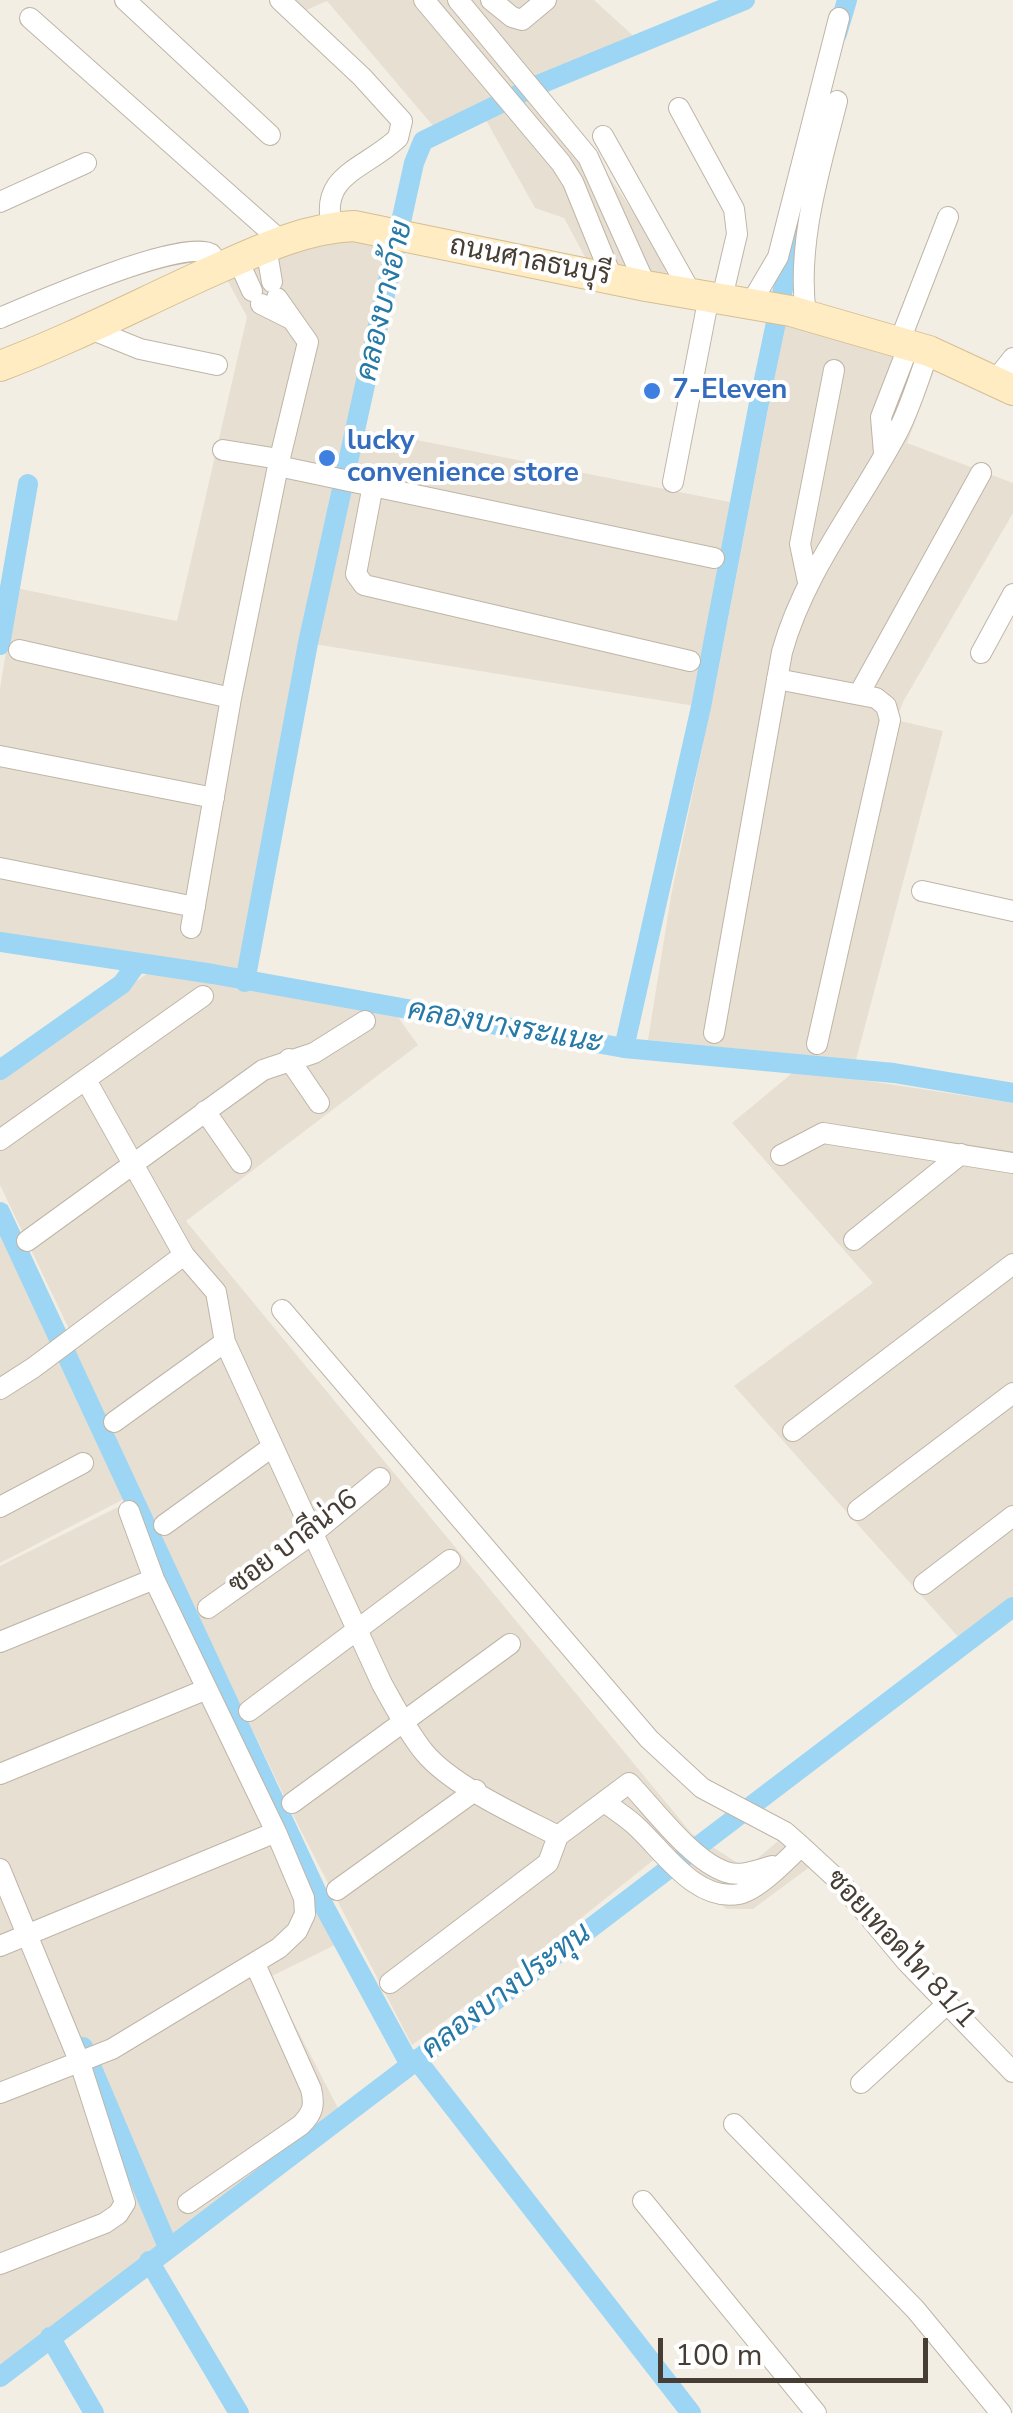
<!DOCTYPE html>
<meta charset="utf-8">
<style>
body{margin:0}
#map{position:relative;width:1013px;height:2413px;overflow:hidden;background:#f3eee4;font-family:"Nunito Sans",sans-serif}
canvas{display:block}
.scale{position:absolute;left:658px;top:2338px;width:270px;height:45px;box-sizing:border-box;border:5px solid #463d34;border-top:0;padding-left:12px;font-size:30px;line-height:35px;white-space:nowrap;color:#463d34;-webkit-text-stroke:8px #fff;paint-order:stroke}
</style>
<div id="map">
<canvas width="1013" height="2413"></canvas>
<div class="scale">100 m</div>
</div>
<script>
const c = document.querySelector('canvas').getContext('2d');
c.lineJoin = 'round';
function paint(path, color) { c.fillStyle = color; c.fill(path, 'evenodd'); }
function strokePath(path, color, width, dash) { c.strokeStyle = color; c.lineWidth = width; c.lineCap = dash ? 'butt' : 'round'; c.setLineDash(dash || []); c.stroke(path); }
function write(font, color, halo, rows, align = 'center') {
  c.font = font + ' "Nunito Sans",Sarabun,sans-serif'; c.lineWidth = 8; c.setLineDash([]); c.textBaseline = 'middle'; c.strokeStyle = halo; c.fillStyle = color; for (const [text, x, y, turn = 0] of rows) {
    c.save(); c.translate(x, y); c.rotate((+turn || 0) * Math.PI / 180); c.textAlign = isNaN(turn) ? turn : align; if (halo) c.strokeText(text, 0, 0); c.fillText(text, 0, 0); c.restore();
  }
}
paint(new Path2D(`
 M290,0H594L639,41L539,84L594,154L656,246L670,282L591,268L564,218L535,208L482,113L440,134L327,1L302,12Z
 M348,239L395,249L356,428L740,504L701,707L308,643L240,973L0,933V689L16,588L177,621L247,317L224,274L273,257Z
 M785,321L894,353L934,371L907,443L1013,483V513L903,702L896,720L943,731L856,1060L648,1040L671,896L716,682Z
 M148,973L395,1013L418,1045L186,1221L692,1834L741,1865L757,1859L785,1835L811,1866L753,1909H727L656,1858L540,1951L412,2045L299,1827L74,1358L64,1368L124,1499L0,1563V1235L52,1345L69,1329L0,1185V1077Z
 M796,1070L1013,1103V1600L961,1640L734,1386L873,1283L732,1123Z
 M124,1504L335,1945L270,1977L338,2108L0,2366V1566Z`), '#e7dfd2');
strokePath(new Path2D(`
 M837,34L847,0
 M0,645L28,484
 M0,942L213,974L624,1048L894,1073L1013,1093
 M245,982L308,643L414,163L423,141L538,85L745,0
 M624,1048L701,707L758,408L803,194
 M0,1070L122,984L137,963
 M0,1212L318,1895L409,2063
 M83,2047L168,2247
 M416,2059L691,2413
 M149,2261L239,2413
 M50,2337L94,2413
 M0,2377L1013,1607`), '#9dd6f4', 20);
const street = new Path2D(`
 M125,0L270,135
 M280,0L362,77L402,121L398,138C364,170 319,174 332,227
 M424,0L561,163L573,182L612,278
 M458,0L588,157L646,286
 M491,0L512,17L522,20L546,0
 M30,18L281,241
 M679,108L734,209L737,234L722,298
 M603,136L691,293
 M0,202L86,163
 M266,247L272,282
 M238,260L252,291
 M751,303L778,257L839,18
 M261,304L291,319
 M806,315C796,244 820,169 837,101
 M0,318C35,303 182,238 211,254L220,268
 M88,328L140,349L217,365
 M899,343L948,217
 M994,382L1013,358
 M223,450L279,459
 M884,453L881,417L909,345
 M278,466L714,558
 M673,482L709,296
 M373,485L356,574L364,585L690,661
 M808,582L800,544L834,370
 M19,650L231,698
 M981,653L1013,594
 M777,679L876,698L886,706L890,720L817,1044
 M859,694L981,473
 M0,756L214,798
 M0,868L195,907
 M922,891L1013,911
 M191,928L231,698L278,466L308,342L277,298
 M714,1033L782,652C805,570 859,505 898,431C911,406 919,377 929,351
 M289,1059L319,1103
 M86,1080L184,1255L216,1292L225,1342L382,1684C395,1707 407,1731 424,1752C452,1786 519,1816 558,1836
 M205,1111L241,1163
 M0,1140L203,996
 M781,1155L823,1133L1013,1163
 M854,1240L961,1154
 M27,1241L263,1070L314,1053L365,1021
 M282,1310L649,1739L702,1788L785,1832L801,1846
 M0,1389L33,1368L184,1255
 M114,1422L225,1342
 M793,1431L1013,1264
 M0,1507L83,1463
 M858,1510L1013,1393
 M164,1525L272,1447
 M924,1584L1013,1516
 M208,1608L312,1534L380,1478
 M0,1642L154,1579
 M249,1711L450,1560
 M0,1774L207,1689
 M292,1803L510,1644
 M606,1803C616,1811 628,1818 637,1827C664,1852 696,1902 739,1894C758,1890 787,1860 801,1846L840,1882L906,1961L1013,2072
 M558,1836L629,1783C654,1809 692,1861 726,1872C741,1877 758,1870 772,1866
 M0,1869L80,2063L125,2203L118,2214L105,2223L0,2264
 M337,1890L476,1790
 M0,1946L276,1832
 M390,1983L548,1863L558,1836
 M861,2083L947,2004
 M0,2093L112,2049L279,1948L297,1931L305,1914L304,1898L276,1832L154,1579L129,1511
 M734,2124L915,2309L1001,2413
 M643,2201L816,2413
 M188,2203L301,2125C313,2113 315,2105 311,2089L255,1964`);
const secondary = new Path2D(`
 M0,366C69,340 135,306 203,275C251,254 301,228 354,226L646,286L791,311L929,351L1013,390`);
strokePath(street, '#bfb5a7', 22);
strokePath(secondary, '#d6bf92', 32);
strokePath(street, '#fff', 20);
strokePath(secondary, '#ffecc3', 30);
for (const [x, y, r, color] of [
 [652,391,10,"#3f7fe0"],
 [327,458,10,"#3f7fe0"]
]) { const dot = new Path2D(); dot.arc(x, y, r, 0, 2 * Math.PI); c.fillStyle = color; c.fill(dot); strokePath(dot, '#fff', 4); }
write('28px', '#463d34', '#fff', [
 ["ถนนศาลธนบุรี",530,262,11],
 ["ซอย บาลีน่า6",294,1543,-37],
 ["ซอยเทอดไท 81/1",900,1950,47]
]);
write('bold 28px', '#366cbe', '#fff', [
 ["7-Eleven",672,391],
 ["lucky",347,442],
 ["convenience store",347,474]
], 'left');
write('italic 30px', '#2679a6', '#fff', [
 ["คลองบางอ้าย",386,301,-77],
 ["คลองบางระแนะ",505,1028,10],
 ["คลองบางประทุน",507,1992,-37]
]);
</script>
